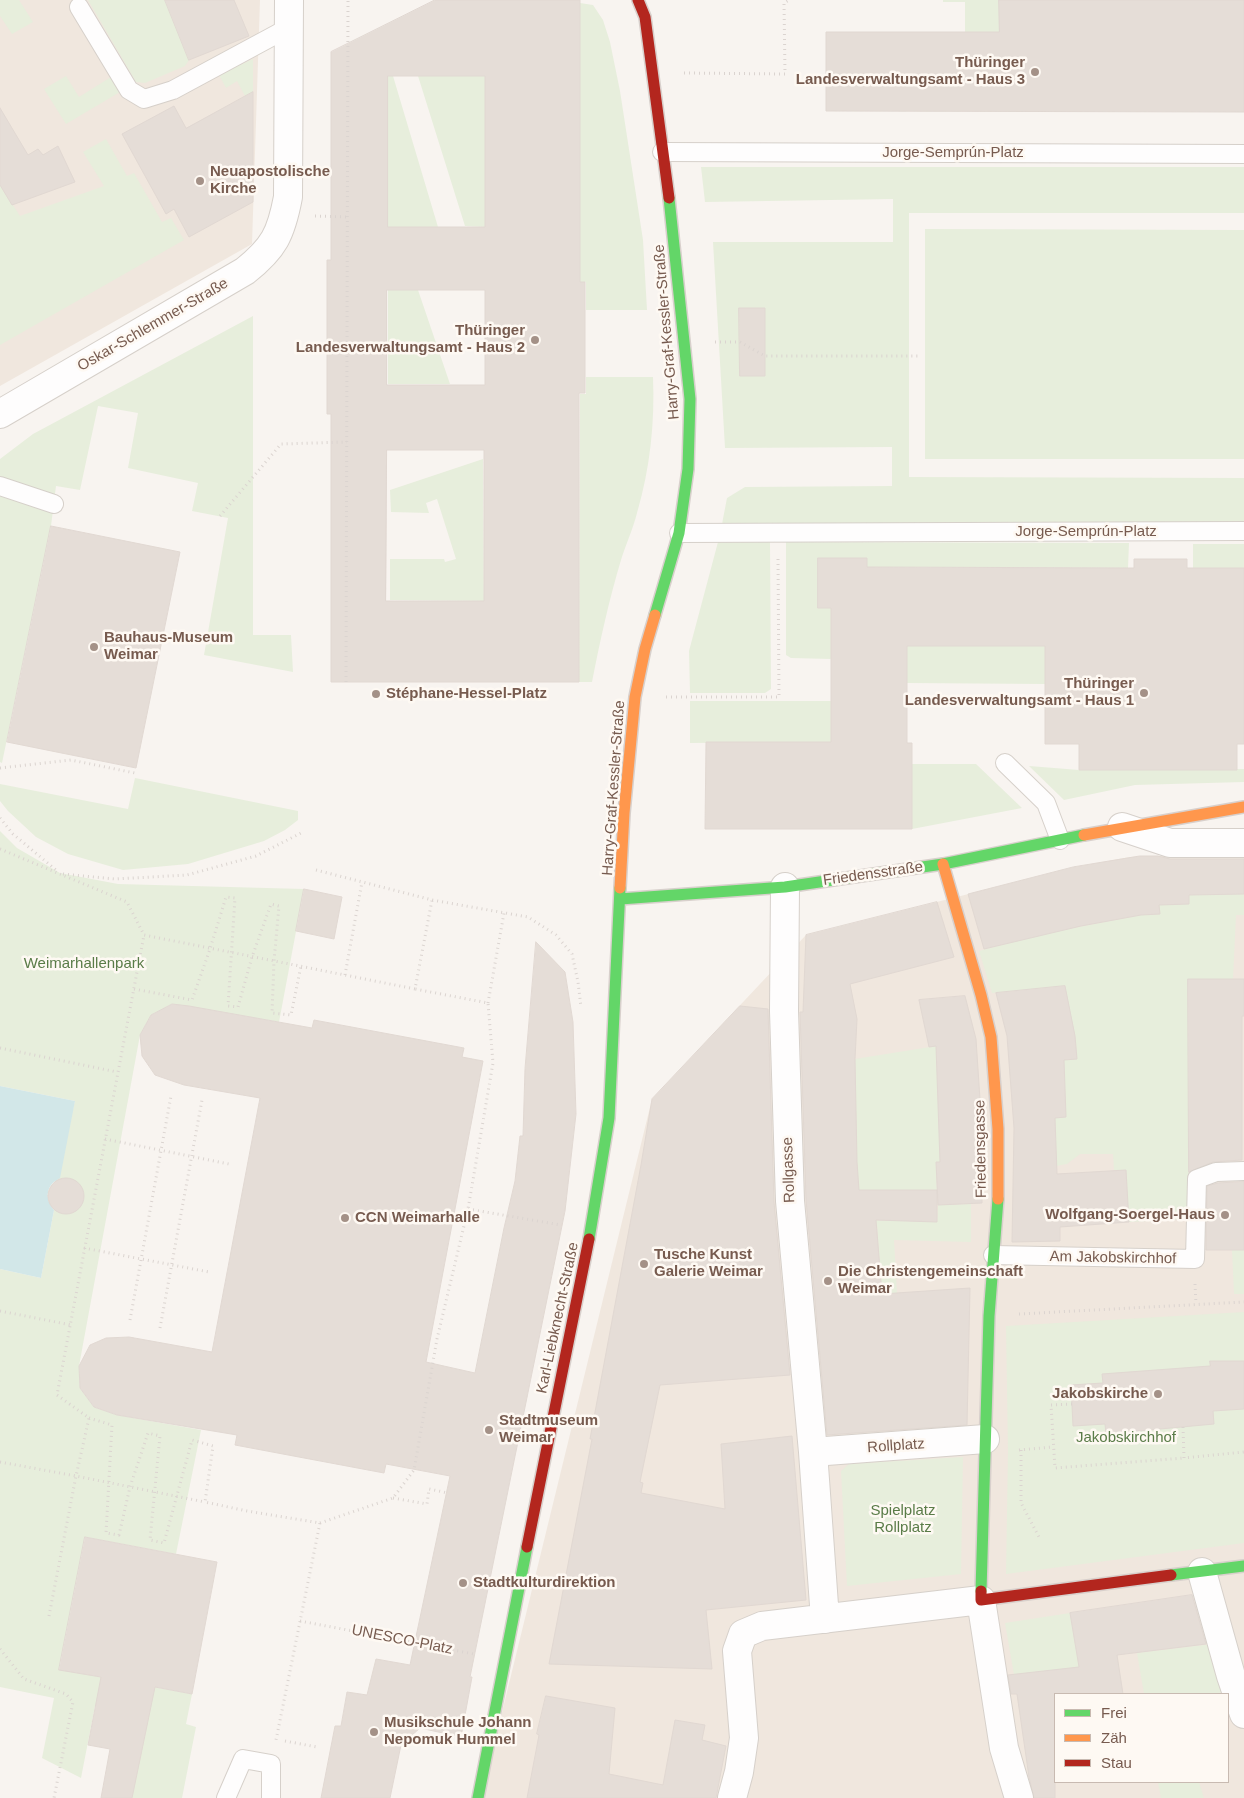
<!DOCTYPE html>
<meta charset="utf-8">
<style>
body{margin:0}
#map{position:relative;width:1244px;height:1798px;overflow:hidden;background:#f8f4f0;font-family:Helvetica,sans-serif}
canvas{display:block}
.legend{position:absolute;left:1054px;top:1693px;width:175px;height:90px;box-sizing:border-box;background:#fef9f3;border:1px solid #c8bab1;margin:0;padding:6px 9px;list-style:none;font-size:15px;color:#775b4f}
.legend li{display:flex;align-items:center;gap:10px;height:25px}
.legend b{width:25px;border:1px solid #c8bab1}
</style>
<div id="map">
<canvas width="1244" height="1798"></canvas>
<ul class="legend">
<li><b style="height:6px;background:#63d668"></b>Frei</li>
<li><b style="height:6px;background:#ff974d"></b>Zäh</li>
<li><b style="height:6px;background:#b3261e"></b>Stau</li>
</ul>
</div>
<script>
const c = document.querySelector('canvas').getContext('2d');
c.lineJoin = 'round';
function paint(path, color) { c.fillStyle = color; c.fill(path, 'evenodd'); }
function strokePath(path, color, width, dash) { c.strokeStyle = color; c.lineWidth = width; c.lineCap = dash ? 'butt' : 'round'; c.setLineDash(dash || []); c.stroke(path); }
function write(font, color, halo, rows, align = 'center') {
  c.font = font + ' Helvetica,sans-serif'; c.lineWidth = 5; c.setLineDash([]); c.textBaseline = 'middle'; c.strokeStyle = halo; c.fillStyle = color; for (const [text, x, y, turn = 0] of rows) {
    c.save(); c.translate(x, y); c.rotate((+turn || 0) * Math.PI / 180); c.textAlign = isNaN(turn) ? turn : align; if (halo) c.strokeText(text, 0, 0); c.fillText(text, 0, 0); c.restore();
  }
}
paint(new Path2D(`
 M0,0H260L252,244L0,386Z
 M1244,853V1798H481L652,1099L806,935L1012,883L1096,863L1130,857ZM1055,1694H1228V1782H1055Z`), '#f0e7de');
paint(new Path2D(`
 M0,0H19L33,22L12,34L0,16Z
 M88,0H165L189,60L185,66L145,83L136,82Z
 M943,0H999V32H965V2H943Z
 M580,3L593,5L603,20L610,42L620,91L643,240L647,310H586V282H580Z
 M253,59V92L245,96L237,81L226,88L219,75Z
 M66,76L79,97L111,77L120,92L66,124L44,89Z
 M388,76H393L438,227H388Z
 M418,76H485V227L465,226Z
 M106,139L127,176L134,173L162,222L171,218L184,240L0,345V185L20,216L104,186L83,152Z
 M701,167H1244V213H909V477L1244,478V522L722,524L727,498L745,487L892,486V447L725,448L713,242H893V199L705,202ZM740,308L765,376H740Z
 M925,229L1244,230V459H925Z
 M388,290H418L450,384H388Z
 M253,316V635H291L293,672L204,655L228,518L192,511L198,483L128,468L138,413L98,406L80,490L56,486L51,526L2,763L0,762V459L33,434Z
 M586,377H653C655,422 650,469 637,513C633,529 626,544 621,560C609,600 600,641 592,682H579L580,394H586Z
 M483,459L484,601L390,600V559H444L445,562L456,559L437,499L426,503L429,513L391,512L390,490Z
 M718,542H770L771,689L765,693H690L689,651Z
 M786,542L1129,543L1128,568L867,567V558H818L831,608V659L791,658L786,655Z
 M1193,544H1244V568H1193Z
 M907,646H1045V684L907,683Z
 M690,701H831V742L690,743Z
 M912,764H976L1022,808L912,829Z
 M1029,766L1079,770L1244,769V782L1135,785L1064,800Z
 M135,778L298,811V820L285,830L264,841L188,864L123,870L68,854L36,837L8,811L0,801V784L128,809Z
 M0,831L17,848L60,873L118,884L304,889L279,1022L172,1004L151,1015L140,1035L79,1366L80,1388L94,1407L117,1415L201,1430L176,1554L85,1537L59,1669L192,1694L186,1724L196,1727L182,1798H132L95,1706L81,1778L42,1758L54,1698L0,1687V1269L41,1278L54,1210L49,1204L48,1191L55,1181L75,1101L0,1086Z
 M1040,876L1053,932L1141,915L1160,914L1157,894H1244V915H1236L1233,979H1188L1189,1219L1129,1222L1126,1170H1114L1113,1154H1080L1067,1164L1056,1166L1055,1118L1066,1117L1063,1060L1077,1059L1075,1036L1065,986L992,993L979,951L1025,939L1012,883Z
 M936,1046L941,1162H936L937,1195H908V1190H883L860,1202L857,1162L855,1059Z
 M971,1204V1242L894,1240L897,1293L882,1296L877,1225L862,1226L861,1220L937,1222L938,1205Z
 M1232,1250H1244V1294H1234Z
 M1244,1312V1543L1006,1574L1008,1451L1006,1326Z
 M963,1457L961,1574L847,1586L841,1471L849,1464Z
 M1070,1613L1080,1672L1014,1675L1005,1623Z
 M1204,1645H1213L1226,1691L1215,1694H1144L1137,1653Z
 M1158,1782H1199L1204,1798H1161Z`), '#e7eedc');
paint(new Path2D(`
 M0,1086L75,1101L60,1178C46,1185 44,1198 54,1210L41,1278L0,1269Z`), '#d2e7e8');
const building = new Path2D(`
 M165,0H234L249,36L189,60Z
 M435,0H580V282H585V393H579V682H331V414H327V260H331V52ZM388,76H485V227H388ZM387,290H485V385H387ZM387,450H484V601H386Z
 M999,0H1244V112L826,111V32H999Z
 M253,92V202L189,237L174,209L166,214L122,134L174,106L186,128Z
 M0,108L28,155L38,149L43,155L58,146L75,182L12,205L0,185Z
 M739,308H765V376H740Z
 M51,526L180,552L136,768L7,742Z
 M818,558H867V567L1134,568V559H1187V568H1244V744H1237V770H1079V744H1045V646H907V743H912V829H705L706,742H831V608H818Z
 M1140,856H1158L1170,859H1244V894L1189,895V904L1159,905L1160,914L1141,915L1081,926L984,949L968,894L1073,867Z
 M304,889L342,897L334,939L296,931Z
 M937,902L954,957L850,984L857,1019L855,1059L857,1162L859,1190H937V1222L876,1220L882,1294L970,1288L967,1425L827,1435L806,1200L800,1012H803L806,935Z
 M536,942L565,972L573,1022L576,1114L565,1211L470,1677H472L461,1737L420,1728L401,1745L390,1798H321L335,1726H341L347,1692L367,1695L376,1659L410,1665L450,1476L386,1464L384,1473L235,1445L237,1435L117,1415L94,1407L80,1388L79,1366L90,1345L106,1338L129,1337L212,1352L260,1098L184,1085L155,1075L142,1056L140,1035L151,1015L172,1004L189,1006L312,1028L314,1020L464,1048L462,1057L483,1061L426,1362L475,1373L504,1228L515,1181L520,1136H523L525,1069Z
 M1188,979H1244V1016H1242V1160L1213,1162L1189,1172Z
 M1065,986L1075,1036L1077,1059L1064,1060L1066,1117L1055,1118L1057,1174L1126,1170L1129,1222L1060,1227V1241L1012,1242L1014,1128L1007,1036L996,993Z
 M965,996L976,1039L982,1130V1203L938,1205L936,1162H940L936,1046L929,1047L919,1000Z
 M740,1006L768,1009L774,1202L790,1375L660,1385L640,1482L643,1483L641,1493L725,1509L721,1444L792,1436L806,1600L706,1610L712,1669L549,1664L592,1439H590L641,1165L652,1099Z
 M48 1196a18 18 0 1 1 36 0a18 18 0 1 1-36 0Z
 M1244,1182V1250H1206L1207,1186L1218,1183Z
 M1210,1361H1244V1409L1213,1411L1214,1424L1106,1434L1105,1424L1073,1426L1071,1385L1103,1383L1102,1374L1210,1366Z
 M85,1537L217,1562L192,1694L155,1687L132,1798H101L110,1749L88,1745L101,1677L59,1670Z
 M1192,1595L1206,1644L1117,1655L1123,1694H1055V1798H1034L1029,1777L1017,1694H1011L1008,1675L1079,1667L1070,1613Z
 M546,1696L615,1708L609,1774L663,1785L675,1720L705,1725L702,1740L726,1746L716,1798H527L539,1735L537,1734Z`);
paint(building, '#e5ddd7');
strokePath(building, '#e1d8d2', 1);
const lane = new Path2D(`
 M79,7L129,90L144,99L173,90L288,28
 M662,152L1244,154
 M0,486L54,504
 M679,533L1244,531
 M1005,763L1046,803L1060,840
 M993,1255L1195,1259L1197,1179L1216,1172L1244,1171
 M226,1798L243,1759L271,1764V1798`);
const street = new Path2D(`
 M0,414L245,271C274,248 281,234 288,197L289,0
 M1122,827L1170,843H1244
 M785,887L784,1011L790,1201L813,1452L825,1619
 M813,1452L985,1439
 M1202,1572L1231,1676L1244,1714
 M732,1798L739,1772L744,1738L737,1651L743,1634L762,1626L981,1600L1004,1748L1019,1798`);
const fast = new Path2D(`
 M655,615L679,533L688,469L690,399L669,198
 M620,899L785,887L943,864L1084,835
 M589,1239L609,1118L620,888
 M1171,1575L1244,1566
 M981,1591L989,1316L998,1199
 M478,1798L527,1547`);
const slow = new Path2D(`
 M1084,835L1244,807
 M943,864L981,995L991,1037L998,1129V1199
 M620,888L624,813L635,697L645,649L655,615`);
const jam = new Path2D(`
 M638,0L645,17L669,198
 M527,1547L589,1239
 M981,1591V1600L1171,1575`);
strokePath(lane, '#d6d0ca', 20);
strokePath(street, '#d6d0ca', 30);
strokePath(fast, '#d8d0cc', 14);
strokePath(slow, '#d8d0cc', 14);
strokePath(jam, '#d8d0cc', 14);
strokePath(new Path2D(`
 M684,73L785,74L784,3L789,0
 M315,216L347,217
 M715,342H740L765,356H921
 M220,516L281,444L347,442
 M346,682L348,0
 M666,697H779L778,559
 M0,768L71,760L135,773
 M0,818L13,834L56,870
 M0,849L127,902L144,935L415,989L432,900
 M316,870L432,900L528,917L556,935L572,954L578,982L581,1007
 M63,874L115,879L187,875L256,856L303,832
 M345,975L362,882
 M134,989L192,1000L210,949L226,897L235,898L228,1006L238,1007L252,957L271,904L279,906L274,961L272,1013L291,1015L301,966
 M488,1003L504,913
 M0,1048L117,1072
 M105,1139L229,1164
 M468,1209L561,1225
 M84,1248L209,1272
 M1195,1284L1196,1304
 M0,1311L71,1325
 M1019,1314L1244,1302
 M130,1320L171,1096
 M160,1328L202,1100
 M1072,1404L1051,1405L1055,1468L1184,1458
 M89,1418L112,1425L106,1533L119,1535L130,1487L148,1433L160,1436L150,1540L164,1543L192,1440L213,1446L205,1502L247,1511L320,1523L276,1740
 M1183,1427L1184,1458L1244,1452
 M1019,1450L1053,1447
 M1021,1450V1503L1039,1537
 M0,1462L76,1476L89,1418L57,1395L144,935
 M393,1498L427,1504L429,1489L448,1493
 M320,1523L393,1498L414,1470L437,1339L468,1209L493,1063L488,1003L415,989
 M49,1616L76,1476L205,1502
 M300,1621L474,1654
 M0,1649L24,1679L66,1694L73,1702L54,1798
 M285,1741L317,1747`), '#dbd4d0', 3, [1, 4]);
strokePath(lane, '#fefdfd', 18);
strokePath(street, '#fefdfd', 28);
strokePath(fast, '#63d668', 11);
strokePath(slow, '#ff974d', 11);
strokePath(jam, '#b3261e', 11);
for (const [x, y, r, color] of [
 [1035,72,5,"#a49187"],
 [200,181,5,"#a49187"],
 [535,340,5,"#a49187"],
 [94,647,5,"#a49187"],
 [1144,693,5,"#a49187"],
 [376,694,5,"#a49187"],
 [1225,1215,5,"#a49187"],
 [345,1218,5,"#a49187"],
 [644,1264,5,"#a49187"],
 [828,1281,5,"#a49187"],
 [1158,1394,5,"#a49187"],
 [489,1430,5,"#a49187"],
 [463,1583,5,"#a49187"],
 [374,1732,5,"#a49187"]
]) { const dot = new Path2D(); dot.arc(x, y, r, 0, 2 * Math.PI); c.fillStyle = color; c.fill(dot); strokePath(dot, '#fef9f3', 2); }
write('bold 15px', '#775b4f', '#fef9f3', [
 ["Thüringer",1025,63,"right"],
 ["Landesverwaltungsamt - Haus 3",1025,80,"right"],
 ["Neuapostolische",210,172],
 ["Kirche",210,189],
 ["Thüringer",525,331,"right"],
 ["Landesverwaltungsamt - Haus 2",525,348,"right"],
 ["Bauhaus-Museum",104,638],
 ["Weimar",104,655],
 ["Thüringer",1134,684,"right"],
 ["Landesverwaltungsamt - Haus 1",1134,701,"right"],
 ["Stéphane-Hessel-Platz",386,694],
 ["Wolfgang-Soergel-Haus",1215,1215,"right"],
 ["CCN Weimarhalle",355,1218],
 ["Tusche Kunst",654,1255],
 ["Galerie Weimar",654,1272],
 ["Die Christengemeinschaft",838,1272],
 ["Weimar",838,1289],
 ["Jakobskirche",1148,1394,"right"],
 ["Stadtmuseum",499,1421],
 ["Weimar",499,1438],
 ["Stadtkulturdirektion",473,1583],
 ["Musikschule Johann",384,1723],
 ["Nepomuk Hummel",384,1740]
], 'left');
write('15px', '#775b4f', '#fef9f3', [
 ["Jorge-Semprún-Platz",953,153],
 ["Oskar-Schlemmer-Straße",153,325,-30],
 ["Harry-Graf-Kessler-Straße",667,332,-95],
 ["Jorge-Semprún-Platz",1086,532],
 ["Harry-Graf-Kessler-Straße",614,788,-86],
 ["Friedensstraße",873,874,-8],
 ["Friedensgasse",981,1149,-91],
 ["Rollgasse",789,1170,-92],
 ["Am Jakobskirchhof",1113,1258,1],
 ["Karl-Liebknecht-Straße",558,1318,-78],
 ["Rollplatz",896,1446,-4],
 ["UNESCO-Platz",402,1640,11]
]);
write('15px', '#5a7c48', '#fef9f3', [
 ["Weimarhallenpark",84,964],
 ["Jakobskirchhof",1126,1438],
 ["Spielplatz",903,1511],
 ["Rollplatz",903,1528]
]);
</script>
